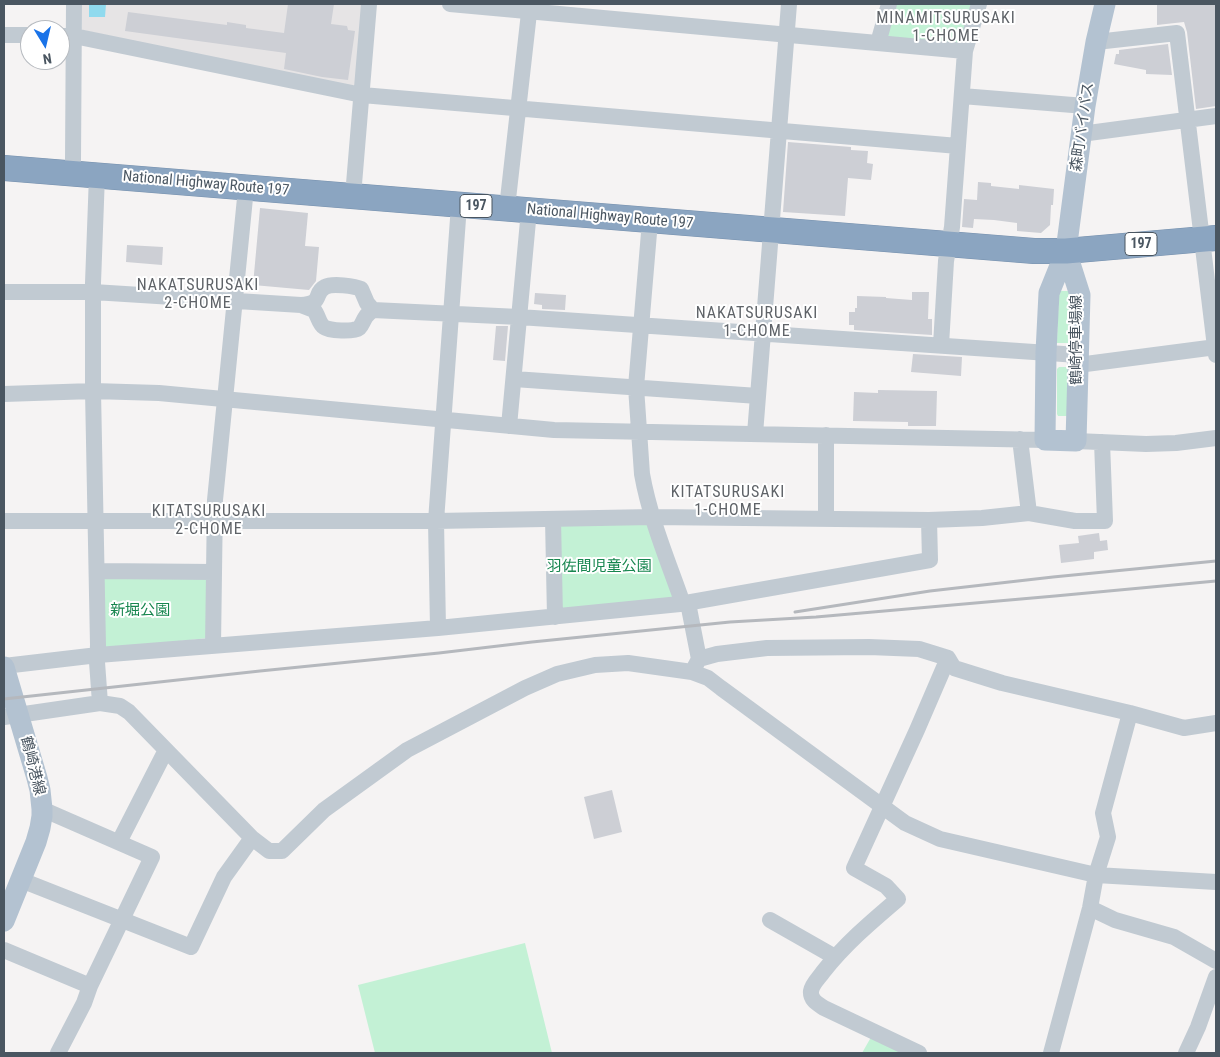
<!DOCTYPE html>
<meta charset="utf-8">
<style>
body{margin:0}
#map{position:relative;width:1220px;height:1057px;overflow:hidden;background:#f5f3f3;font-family:"Roboto Condensed",sans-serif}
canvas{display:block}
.frame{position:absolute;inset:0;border:5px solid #4a5661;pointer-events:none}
.north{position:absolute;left:20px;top:20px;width:50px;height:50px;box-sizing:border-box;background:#fff;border:1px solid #b7bbc0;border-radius:50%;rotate:171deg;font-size:14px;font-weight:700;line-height:20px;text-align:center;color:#4a5661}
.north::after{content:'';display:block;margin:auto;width:18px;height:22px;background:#1a73e8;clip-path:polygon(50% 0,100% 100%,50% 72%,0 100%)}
</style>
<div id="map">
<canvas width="1220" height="1057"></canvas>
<div class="frame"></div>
<div class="north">N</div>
</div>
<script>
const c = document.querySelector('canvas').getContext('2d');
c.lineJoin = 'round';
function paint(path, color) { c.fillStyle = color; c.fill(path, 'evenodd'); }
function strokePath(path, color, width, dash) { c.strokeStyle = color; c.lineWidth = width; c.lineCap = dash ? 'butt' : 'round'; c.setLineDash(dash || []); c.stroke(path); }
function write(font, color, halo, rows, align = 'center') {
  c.font = font + ' "Roboto Condensed","Noto Sans JP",sans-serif'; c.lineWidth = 4; c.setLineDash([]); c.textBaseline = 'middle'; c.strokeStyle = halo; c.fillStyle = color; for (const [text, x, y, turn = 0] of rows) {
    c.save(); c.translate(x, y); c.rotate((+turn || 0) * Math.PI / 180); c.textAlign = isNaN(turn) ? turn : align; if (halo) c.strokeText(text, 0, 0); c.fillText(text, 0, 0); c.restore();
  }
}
paint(new Path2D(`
 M82,4H364L357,83L352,87L82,30Z`), '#e6e4e5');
paint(new Path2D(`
 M892,4H974L959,44L887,38Z
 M1059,291H1070L1069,343H1057V340Z
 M1059,367H1069L1068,416H1058L1057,414V369Z
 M647,524L675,597L561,613L560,526Z
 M106,575L209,579L208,638L108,649L105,646L102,580Z
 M525,943L552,1053H375L358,985Z
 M874,1032L924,1053H862Z`), '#c3f1d5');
paint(new Path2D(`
 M89,4H106L105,17H89Z`), '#90daee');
paint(new Path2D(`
 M288,4H334L331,24L347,26L348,30L355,31L348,80L322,77L284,69L286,53L125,31L128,12L227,25V22L246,25V28L284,33Z
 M1157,4H1216V106L1196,109L1187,32L1184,22L1157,25Z
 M1168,44L1172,75L1146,74V70L1114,64L1116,54H1119V50Z
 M788,142L851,147V150L868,151L867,163L873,164L871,180L848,178L845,216L783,212Z
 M978,182L991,183V186L1019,189V185L1054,189L1053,205H1051L1050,225L1041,233L1017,231V223L994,220L974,219L973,228L962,227L964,199L977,200Z
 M260,208L308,213L305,246L319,247L316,281L309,290L253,285Z
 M127,245L163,247L162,265L126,262Z
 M912,292H929L928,319H932V335L854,330V325H849V312H855V308H857V296L886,297V298L912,300Z
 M535,293L566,295L565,310L542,309V305L534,304Z
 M496,326H508L505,361L493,360Z
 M913,354L962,357L961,376L911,372Z
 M878,390L937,391L936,426H908V422L853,421L854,392L878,393Z
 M1099,533L1100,541L1107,540L1108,550L1094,552V559L1061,563L1059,545L1079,543L1078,536Z
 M612,790L622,832L594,839L584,797Z`), '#cdcfd5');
const highway = new Path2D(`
 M4,168L1034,251H1066L1216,238`);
strokePath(highway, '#7690ad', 26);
strokePath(new Path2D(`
 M450,4L965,51
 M4,35H30
 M60,36H74L362,95L958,146
 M1096,42L1177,33L1216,355
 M878,43L889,4
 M962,96L1085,106
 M1081,134L1216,116
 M72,173L73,160L74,4
 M97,175L93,283V391L98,645L97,662L100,703
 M353,196L369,4
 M507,208L530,4
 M650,221L636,387L642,474C650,519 668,561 683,604
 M4,292H93L301,305C324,304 313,293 325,287C332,283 355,286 361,289L367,303L373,310
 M301,305L314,310C318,315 319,324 324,327C329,331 354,332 359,328C362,325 363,321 365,318C367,314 370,312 373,310L519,317L1078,355
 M941,345L946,261L952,227L965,51L979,4
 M1078,365L1216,347
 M514,379L758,396
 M4,394L93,391L159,393L554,430L1045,440
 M509,426L529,210
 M755,434L789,4
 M1020,439L1029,513L1075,521H1105L1102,442
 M1076,441L1146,444L1176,443L1216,438
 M553,519L555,617
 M826,519V435
 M4,521H436L653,517L929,520L982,518L1029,513
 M97,571L214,572
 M688,603L699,659
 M438,628L436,521L459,205
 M213,646L215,500L246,188
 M4,666L98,655L438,628L680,604L930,560L929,520
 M692,672L699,659L717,654L767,648L869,647L919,649L948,658L954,668L1002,683L1130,713L1184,728L1216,723
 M4,717L100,703L120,706L129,712L252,838L269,851H282L324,810L407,750L525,688L557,674L595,665L628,663L692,672L708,678L721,688L905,823L940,839L1096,875L1216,882
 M42,809L152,857L90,986L84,1003L58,1053
 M119,842L166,750
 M21,880L191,947L224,877L252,838
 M1090,908L1115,920L1174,937L1216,961
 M770,920L835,957
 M4,950L90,986
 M919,1053L824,1008C818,1004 810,1000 811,991C812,984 819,978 823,972C845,944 871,922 898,899L886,886L854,868L917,730L948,658
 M1051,1053L1090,908L1096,875L1108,837L1103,813L1130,713
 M1186,1053L1198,1027L1216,977`), '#c1cad2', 16);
strokePath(new Path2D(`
 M1066,251L1080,295L1076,441L1045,440L1046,352L1049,293L1066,251L1085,106L1096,42L1105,4
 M4,667L37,778L40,790L42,809V816L40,828L36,842L4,921`), '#b3c2d1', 21);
strokePath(highway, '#8ba5c1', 25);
strokePath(new Path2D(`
 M795,612L930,591L1053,577L1216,561
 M4,699L260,671L439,653L532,642L730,622L816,617L1055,596L1216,581`), '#b5b8bd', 3);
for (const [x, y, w] of [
 [476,206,32],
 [1141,244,32]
]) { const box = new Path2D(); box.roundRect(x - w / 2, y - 11.5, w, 23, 4); c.fillStyle = '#fff'; c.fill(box); strokePath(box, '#4a5661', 1); }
write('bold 14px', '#4a5661', null, [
 ["197",476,206],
 ["197",1141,244]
]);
write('15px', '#4a5661', '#fff', [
 ["森町バイパス",1083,127,-82],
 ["National Highway Route 197",206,184,5],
 ["National Highway Route 197",610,217,5],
 ["鶴崎停車場線",1077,340,-90],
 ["鶴崎港線",32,766,76]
]);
write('15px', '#17864f', '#fff', [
 ["羽佐間児童公園",599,567],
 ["新堀公園",140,611]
]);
c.letterSpacing = '1px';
write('16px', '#5f6368', '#fff', [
 ["MINAMITSURUSAKI",946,19],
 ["1-CHOME",946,37],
 ["NAKATSURUSAKI",198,286],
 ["2-CHOME",198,304],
 ["NAKATSURUSAKI",757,314],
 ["1-CHOME",757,332],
 ["KITATSURUSAKI",728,493],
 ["1-CHOME",728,511],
 ["KITATSURUSAKI",209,512],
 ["2-CHOME",209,530]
]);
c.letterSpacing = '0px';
</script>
